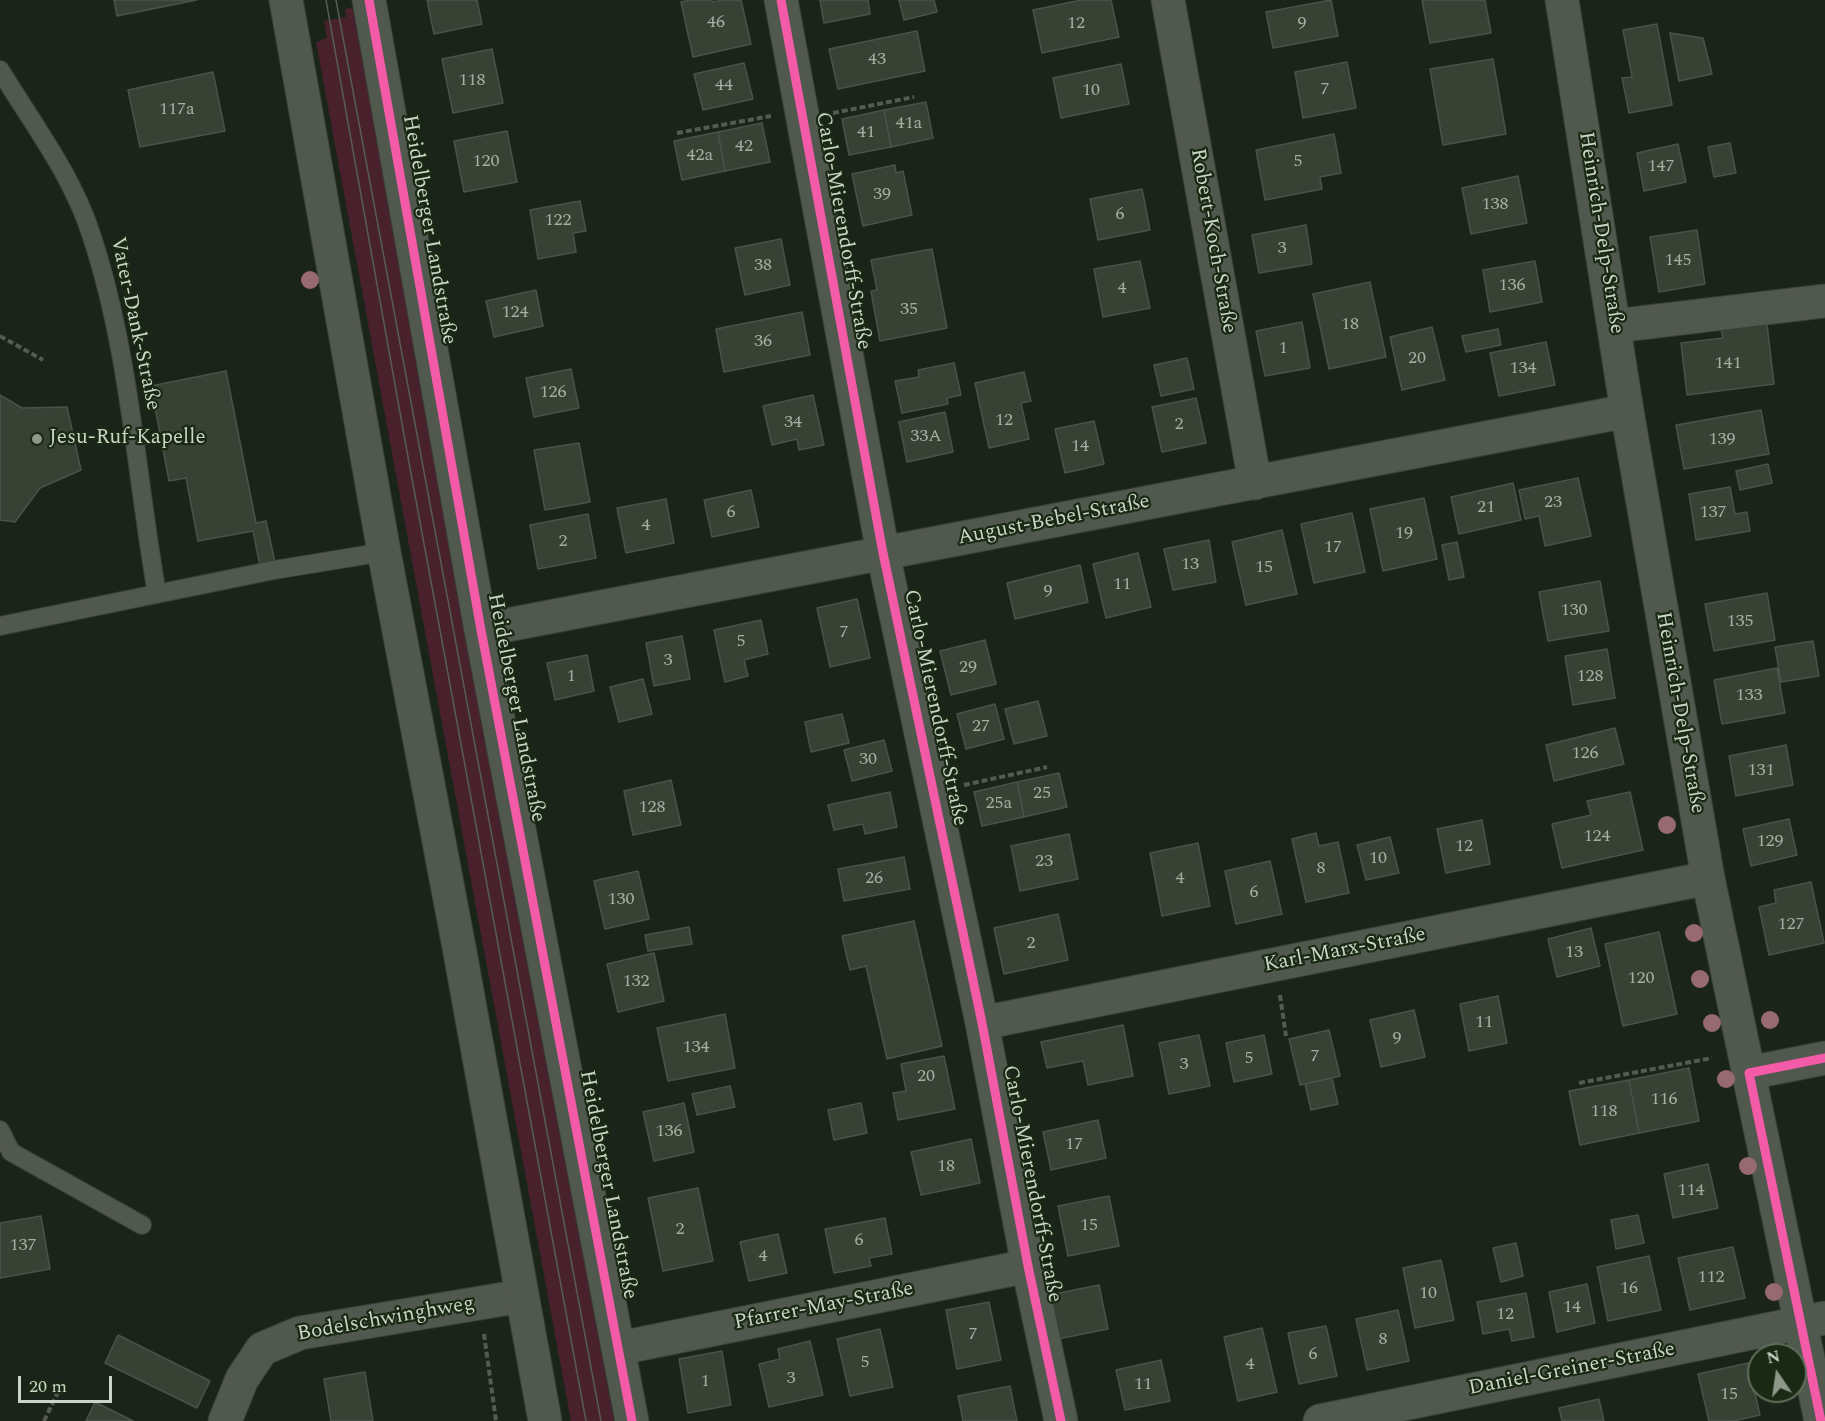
<!DOCTYPE html>
<meta charset="utf-8">
<style>
body{margin:0}
#map{position:relative;width:1825px;height:1421px;overflow:hidden;background:#1b2418;font-family:Spectral,serif}
canvas{display:block}
.north{position:absolute;left:1747px;top:1343px;width:60px;height:60px;box-sizing:border-box;background:#192913;border:2px solid #606e5b;border-radius:50%;rotate:347deg;font-size:16px;font-weight:700;line-height:24px;text-align:center;color:#cad5c7}
.north::after{content:'';display:block;margin:auto;width:21px;height:27px;background:#8d978a;clip-path:polygon(50% 0,100% 100%,50% 72%,0 100%)}
.scale{position:absolute;left:18px;top:1376px;width:94px;height:27px;box-sizing:border-box;border:3px solid #cad5c7;border-top:0;padding-left:8px;font-size:18px;line-height:21px;white-space:nowrap;color:#cad5c7;-webkit-text-stroke:4px #192913;paint-order:stroke}
</style>
<div id="map">
<canvas width="1825" height="1421"></canvas>
<div class="north">N</div>
<div class="scale">20 m</div>
</div>
<script>
const c = document.querySelector('canvas').getContext('2d');
c.lineJoin = 'round';
function paint(path, color) { c.fillStyle = color; c.fill(path, 'evenodd'); }
function strokePath(path, color, width, dash) { c.strokeStyle = color; c.lineWidth = width; c.lineCap = dash ? 'butt' : 'round'; c.setLineDash(dash || []); c.stroke(path); }
function write(font, color, halo, rows, align = 'center') {
  c.font = font + ' Spectral,serif'; c.lineWidth = 4.5; c.setLineDash([]); c.textBaseline = 'middle'; c.strokeStyle = halo; c.fillStyle = color; for (const [text, x, y, turn = 0] of rows) {
    c.save(); c.translate(x, y); c.rotate((+turn || 0) * Math.PI / 180); c.textAlign = isNaN(turn) ? turn : align; if (halo) c.strokeText(text, 0, 0); c.fillText(text, 0, 0); c.restore();
  }
}
paint(new Path2D(`
 M363,6L497,789L614,1421H571L316,42L327,38L324,21L346,17L345,9Z`), '#48212c');
const building = new Path2D(`
 M114,0H197L117,16Z
 M427,0H477L482,24L434,34Z
 M691,0H712V2L723,0H741L751,44L693,57L681,2Z
 M820,0H868L870,14L824,23Z
 M899,0H934L937,12L904,20Z
 M1081,0H1111L1119,37L1042,53L1033,10Z
 M1331,0L1338,36L1273,48L1266,12Z
 M1422,0H1485L1491,33L1430,43Z
 M1657,24L1672,105L1629,113L1622,78L1632,77L1623,30Z
 M917,31L925,71L838,89L829,49Z
 M1670,33L1703,38L1712,74L1679,81Z
 M492,49L503,103L453,113L442,59Z
 M1493,59L1506,134L1443,145L1430,69Z
 M1347,62L1356,108L1303,118L1295,72Z
 M744,63L753,99L703,110L694,74Z
 M1121,64L1129,104L1061,118L1053,78Z
 M213,72L225,131L140,147L128,90Z
 M926,102L933,138L891,147L884,110Z
 M884,110L891,147L849,155L842,119Z
 M762,123L770,162L725,171L718,132Z
 M507,131L517,182L464,192L454,141Z
 M718,132L725,171L682,180L674,141Z
 M1334,134L1341,173L1320,177L1322,189L1265,200L1256,150Z
 M1730,143L1736,173L1714,177L1708,147Z
 M1678,144L1686,182L1644,191L1637,153Z
 M895,165L896,173L903,171L912,215L863,226L852,174Z
 M1518,176L1527,223L1471,234L1462,188Z
 M1142,189L1150,230L1098,240L1090,199Z
 M580,201L586,231L573,233L576,252L538,259L530,210Z
 M1306,225L1312,264L1259,273L1252,235Z
 M1697,230L1705,284L1659,292L1650,237Z
 M781,239L790,285L745,295L735,248Z
 M932,249L947,328L880,341L871,291L877,290L871,260Z
 M1140,261L1150,308L1103,317L1094,269Z
 M1535,261L1542,302L1490,312L1483,270Z
 M1370,282L1386,357L1329,369L1313,294Z
 M536,290L543,326L494,337L486,301Z
 M802,312L810,355L724,372L716,329Z
 M1302,322L1310,368L1265,376L1256,331Z
 M1767,324L1774,384L1687,395L1681,343L1723,338L1721,330Z
 M1432,327L1445,380L1402,390L1390,337Z
 M1498,329L1501,345L1466,352L1462,336Z
 M1546,342L1555,385L1499,396L1490,353Z
 M1187,358L1194,389L1161,396L1154,365Z
 M954,363L961,395L947,398L948,404L902,413L895,381L919,377L918,370Z
 M571,369L579,408L534,417L526,378Z
 M226,371L256,523L266,521L276,567L261,571L253,531L198,541L186,478L169,481L151,386Z
 M1024,372L1031,401L1021,403L1029,439L989,448L975,383Z
 M0,395L22,408L67,407L81,470L40,488L15,522L0,520Z
 M813,395L824,445L799,450L797,439L772,445L763,406Z
 M1196,398L1206,443L1162,452L1152,407Z
 M1761,410L1769,454L1684,469L1676,425Z
 M945,412L953,452L907,462L899,422Z
 M1094,421L1104,464L1065,473L1055,429Z
 M579,443L590,502L545,510L534,450Z
 M1768,464L1772,483L1740,490L1736,471Z
 M1578,478L1591,536L1545,546L1539,516L1525,519L1519,490Z
 M1513,483L1521,520L1459,534L1451,497Z
 M1730,487L1735,514L1747,512L1750,531L1696,540L1689,494Z
 M751,490L759,527L712,537L704,500Z
 M1424,498L1437,559L1383,571L1370,509Z
 M666,499L674,543L626,553L617,508Z
 M1352,513L1365,572L1314,583L1301,524Z
 M588,514L596,558L538,569L530,525Z
 M1282,530L1297,594L1246,605L1232,542Z
 M1209,540L1216,582L1173,590L1164,549Z
 M1457,542L1464,577L1449,580L1442,545Z
 M1138,553L1151,607L1106,618L1093,564Z
 M1080,565L1088,602L1015,619L1007,583Z
 M1600,581L1609,631L1548,641L1539,592Z
 M1767,593L1775,640L1714,651L1705,604Z
 M857,599L870,658L830,667L817,608Z
 M761,620L768,654L744,660L748,676L725,682L714,630Z
 M682,636L690,679L654,686L646,643Z
 M985,640L996,684L951,695L940,651Z
 M1813,641L1819,676L1781,682L1775,647Z
 M1607,649L1615,698L1573,705L1565,656Z
 M587,655L594,691L555,700L547,663Z
 M1777,668L1785,713L1722,724L1714,680Z
 M643,679L652,714L619,722L610,687Z
 M1038,701L1047,736L1014,744L1005,709Z
 M995,704L1004,739L966,749L957,714Z
 M842,714L849,743L811,752L805,722Z
 M1615,728L1624,764L1554,781L1546,745Z
 M884,740L892,771L852,781L844,750Z
 M1786,745L1793,785L1736,796L1729,756Z
 M1059,773L1067,807L1024,817L1017,782Z
 M671,780L681,825L633,835L624,791Z
 M1017,782L1024,817L982,826L974,792Z
 M890,792L897,827L865,834L863,824L834,830L828,805Z
 M1630,792L1643,850L1562,868L1552,824L1591,815L1587,801Z
 M1789,819L1797,855L1751,866L1743,829Z
 M1482,820L1490,864L1446,873L1437,829Z
 M1316,833L1319,846L1338,842L1349,893L1306,902L1292,839Z
 M1069,834L1078,879L1020,891L1011,846Z
 M1390,837L1399,873L1366,880L1357,845Z
 M1198,843L1210,906L1162,916L1150,853Z
 M904,857L910,889L844,901L838,869Z
 M1270,861L1282,914L1236,924L1225,871Z
 M638,871L649,919L605,929L594,881Z
 M1811,882L1824,943L1769,955L1759,907L1776,903L1774,890Z
 M1058,914L1068,960L1004,974L994,928Z
 M914,921L942,1046L887,1059L866,966L850,970L842,936Z
 M689,927L692,944L648,951L645,935Z
 M1591,928L1600,966L1557,977L1548,939Z
 M1659,932L1677,1014L1623,1026L1605,944Z
 M654,953L664,1001L618,1012L607,964Z
 M1498,996L1507,1043L1469,1051L1460,1004Z
 M1414,1010L1425,1057L1381,1067L1370,1020Z
 M725,1014L735,1068L668,1081L657,1028Z
 M1123,1025L1133,1076L1088,1085L1083,1061L1047,1068L1041,1042Z
 M1329,1030L1340,1076L1300,1085L1289,1039Z
 M1199,1035L1210,1086L1169,1094L1159,1043Z
 M1264,1035L1272,1074L1234,1082L1226,1043Z
 M944,1056L955,1109L898,1120L893,1093L906,1091L901,1064Z
 M1689,1068L1699,1121L1639,1133L1629,1080Z
 M1332,1078L1338,1104L1311,1110L1305,1084Z
 M1629,1080L1639,1133L1580,1145L1569,1091Z
 M730,1086L735,1107L697,1115L692,1094Z
 M684,1103L694,1152L654,1161L643,1112Z
 M861,1103L867,1133L834,1140L828,1110Z
 M1098,1120L1106,1158L1051,1170L1043,1132Z
 M971,1139L980,1183L921,1195L911,1152Z
 M1708,1164L1718,1208L1673,1218L1664,1174Z
 M698,1188L713,1261L663,1271L648,1198Z
 M1109,1196L1119,1246L1068,1256L1058,1206Z
 M1638,1215L1644,1243L1616,1249L1611,1220Z
 M41,1216L50,1269L0,1278V1223Z
 M885,1218L892,1254L869,1258L871,1266L834,1273L825,1229Z
 M778,1234L787,1273L749,1281L740,1242Z
 M1516,1243L1523,1276L1501,1282L1493,1248Z
 M1733,1247L1745,1298L1690,1310L1678,1258Z
 M1649,1256L1661,1310L1608,1321L1597,1267Z
 M1441,1260L1454,1320L1415,1328L1403,1268Z
 M1587,1284L1595,1323L1557,1332L1549,1292Z
 M1099,1285L1108,1329L1058,1339L1049,1295Z
 M1526,1293L1534,1337L1512,1341L1509,1329L1483,1334L1477,1302Z
 M989,1302L1001,1360L957,1369L946,1310Z
 M1398,1310L1409,1361L1367,1370L1356,1319Z
 M1326,1326L1337,1376L1299,1384L1288,1333Z
 M1262,1328L1277,1392L1238,1401L1224,1337Z
 M880,1329L893,1387L850,1396L837,1339Z
 M118,1335L210,1381L197,1408L105,1363Z
 M810,1341L823,1395L769,1407L759,1364L780,1359L778,1349Z
 M722,1351L731,1405L688,1413L679,1359Z
 M1161,1360L1170,1401L1125,1410L1116,1370Z
 M1748,1363L1760,1415L1734,1421H1709L1698,1374Z
 M365,1372L373,1421H331L324,1379Z
 M1010,1386L1017,1421H963L958,1396Z
 M1599,1399L1604,1421H1562L1559,1408Z
 M95,1402L133,1421H86Z`);
paint(building, '#374134');
strokePath(building, '#4b5348', 1.5);
const service = new Path2D(`
 M0,70C33,124 73,176 92,237C130,353 136,475 157,594
 M0,626L274,570L384,552
 M0,1130L11,1152L142,1225`);
const minor = new Path2D(`
 M369,0L481,630L632,1421
 M781,0L883,553L982,1023L1028,1266L1061,1421
 M1168,0L1255,483
 M1562,0L1627,411L1708,878L1821,1421
 M1615,326L1825,301
 M481,630L1627,411
 M982,1023L1708,878
 M1749,1073L1825,1058
 M620,1348L1028,1266
 M225,1421L242,1379L262,1349L300,1333L522,1296
 M1320,1421L1825,1318`);
const tertiary = new Path2D(`
 M286,0L384,552L459,947L545,1421`);
strokePath(service, '#394137', 20);
strokePath(minor, '#394137', 35);
strokePath(tertiary, '#394137', 35);
strokePath(new Path2D(`
 M833,113L914,97
 M677,133L771,116
 M0,336L43,360
 M964,785L1047,767
 M1280,995L1286,1036
 M1579,1083L1712,1058
 M484,1334L496,1421
 M44,1421L58,1392`), '#555b53', 4, [6, 3]);
strokePath(service, '#51584e', 18);
strokePath(minor, '#51584e', 33);
strokePath(tertiary, '#51584e', 33);
strokePath(new Path2D(`
 M326,0L408,457L586,1421
 M336,0L601,1421`), '#565d54', 1.5);
strokePath(new Path2D(`
 M369,0L481,630L632,1421
 M781,0L883,553L982,1023L1028,1266L1061,1421
 M1821,1421L1749,1073L1825,1058`), '#f35aa7', 9);
c.fillStyle = '#976971';
for (const [x, y] of [
 [310,280],
 [1667,825],
 [1694,933],
 [1700,979],
 [1770,1020],
 [1712,1023],
 [1726,1079],
 [1748,1166],
 [1774,1292]
]) { c.beginPath(); c.arc(x, y, 9, 0, 2 * Math.PI); c.fill(); }
for (const [x, y, r, color] of [
 [37,439,6,"#8d978a"]
]) { const dot = new Path2D(); dot.arc(x, y, r, 0, 2 * Math.PI); c.fillStyle = color; c.fill(dot); strokePath(dot, '#192913', 2); }
write('18px', '#a5b0a2', null, [
 ["46",716,23],
 ["12",1076,24],
 ["9",1302,24],
 ["43",877,60],
 ["118",472,81],
 ["44",724,86],
 ["7",1325,90],
 ["10",1091,91],
 ["117a",177,110],
 ["41a",909,124],
 ["41",866,133],
 ["42",744,147],
 ["42a",700,156],
 ["120",486,162],
 ["5",1298,162],
 ["147",1661,167],
 ["39",882,195],
 ["138",1495,205],
 ["6",1120,215],
 ["122",558,221],
 ["3",1282,249],
 ["145",1678,261],
 ["38",763,266],
 ["136",1512,286],
 ["4",1122,289],
 ["35",909,310],
 ["124",515,313],
 ["18",1350,325],
 ["36",763,342],
 ["1",1283,349],
 ["20",1417,359],
 ["141",1728,364],
 ["134",1523,369],
 ["126",553,393],
 ["12",1004,421],
 ["34",793,423],
 ["2",1179,425],
 ["33A",926,437],
 ["139",1722,440],
 ["14",1080,447],
 ["23",1553,503],
 ["21",1486,508],
 ["6",731,513],
 ["137",1713,513],
 ["4",646,526],
 ["19",1404,534],
 ["2",563,542],
 ["17",1333,548],
 ["13",1190,565],
 ["15",1264,568],
 ["11",1122,585],
 ["9",1048,592],
 ["130",1574,611],
 ["135",1740,622],
 ["7",844,633],
 ["5",741,642],
 ["3",668,661],
 ["29",968,668],
 ["1",571,677],
 ["128",1590,677],
 ["133",1749,696],
 ["27",981,727],
 ["126",1585,754],
 ["30",868,760],
 ["131",1761,771],
 ["25",1042,794],
 ["25a",999,804],
 ["128",652,808],
 ["124",1597,837],
 ["129",1770,842],
 ["12",1464,847],
 ["10",1378,859],
 ["23",1044,862],
 ["8",1321,869],
 ["26",874,879],
 ["4",1180,879],
 ["6",1254,893],
 ["130",621,900],
 ["127",1791,925],
 ["2",1031,944],
 ["13",1574,953],
 ["120",1641,979],
 ["132",636,982],
 ["11",1484,1023],
 ["9",1397,1039],
 ["134",696,1048],
 ["7",1315,1057],
 ["5",1249,1059],
 ["3",1184,1065],
 ["20",926,1077],
 ["116",1664,1100],
 ["118",1604,1112],
 ["136",669,1132],
 ["17",1074,1145],
 ["18",946,1167],
 ["114",1691,1191],
 ["15",1089,1226],
 ["2",680,1230],
 ["6",859,1241],
 ["137",23,1246],
 ["4",763,1257],
 ["112",1711,1278],
 ["16",1629,1289],
 ["10",1428,1294],
 ["14",1572,1308],
 ["12",1505,1315],
 ["7",973,1335],
 ["8",1383,1340],
 ["6",1313,1355],
 ["5",865,1363],
 ["4",1250,1365],
 ["3",791,1379],
 ["1",705,1382],
 ["11",1143,1385],
 ["15",1729,1395]
]);
write('21px', '#cad5c7', '#192913', [
 ["Heidelberger Landstraße",428,230,80],
 ["Carlo-Mierendorff-Straße",842,231,80],
 ["Heinrich-Delp-Straße",1600,233,81],
 ["Robert-Koch-Straße",1212,241,80],
 ["Vater-Dank-Straße",134,324,78],
 ["August-Bebel-Straße",1054,521,-11],
 ["Heidelberger Landstraße",515,708,79],
 ["Carlo-Mierendorff-Straße",934,708,78],
 ["Heinrich-Delp-Straße",1679,713,80],
 ["Karl-Marx-Straße",1345,951,-11],
 ["Carlo-Mierendorff-Straße",1031,1184,79],
 ["Heidelberger Landstraße",607,1185,79],
 ["Pfarrer-May-Straße",824,1307,-11],
 ["Bodelschwinghweg",386,1320,-10],
 ["Daniel-Greiner-Straße",1572,1370,-11]
]);
write('21px', '#cad5c7', '#192913', [
 ["Jesu-Ruf-Kapelle",49,439]
], 'left');
</script>
